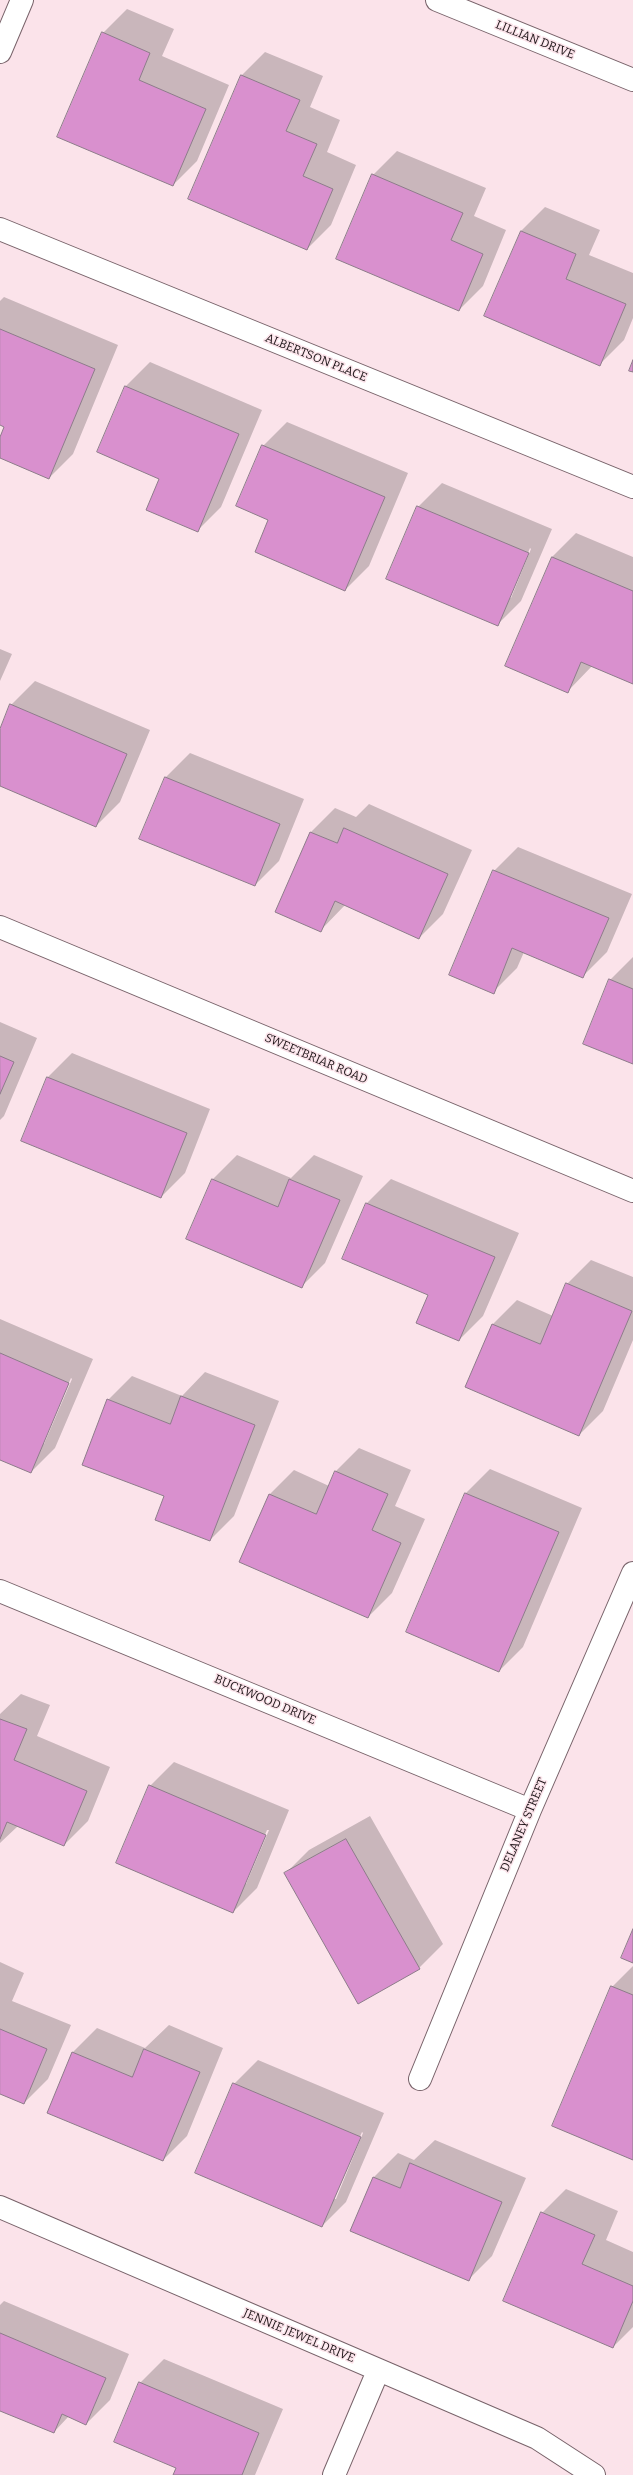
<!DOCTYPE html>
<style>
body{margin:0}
canvas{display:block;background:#fbe3ea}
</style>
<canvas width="633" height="2475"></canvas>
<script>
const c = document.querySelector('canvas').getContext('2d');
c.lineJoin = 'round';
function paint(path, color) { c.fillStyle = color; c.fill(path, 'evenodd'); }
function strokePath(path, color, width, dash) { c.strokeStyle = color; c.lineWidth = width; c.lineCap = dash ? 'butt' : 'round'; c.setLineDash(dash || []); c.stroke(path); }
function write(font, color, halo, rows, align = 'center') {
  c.font = font + ' Bitter,serif'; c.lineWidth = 3; c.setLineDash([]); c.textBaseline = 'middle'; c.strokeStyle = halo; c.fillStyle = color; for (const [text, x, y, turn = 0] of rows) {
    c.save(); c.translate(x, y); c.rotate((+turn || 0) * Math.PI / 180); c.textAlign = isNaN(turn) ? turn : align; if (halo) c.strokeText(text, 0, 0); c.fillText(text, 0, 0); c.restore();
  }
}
paint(new Path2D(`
 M127,9L174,29L162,56L229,85L197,161L173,185L103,33Z
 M265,52L323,76L310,107L340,120L327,152L356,165L331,225L307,249L241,76Z
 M397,151L486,188L474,216L506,230L483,286L459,310L373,175Z
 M545,207L600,230L589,255L633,273V318L624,340L600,364L485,316L521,231Z
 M4,297L118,345L73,454L49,478L0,457V440L6,427L0,424V301Z
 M150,362L262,410L221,507L197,531L161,479L98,452L126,386Z
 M287,422L408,473L369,566L345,590L270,520L263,446Z
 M442,483L552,529L521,601L497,625L418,507ZM530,548L531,549L511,598H509Z
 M576,533L633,557V683L593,665L568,691L507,665L552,557Z
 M0,649L12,654L0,681Z
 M35,681L150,730L120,802L96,826L0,785V731L11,705Z
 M190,753L304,799L279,861L255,885L140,839L166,777Z
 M369,804L472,850L443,914L419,938L345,905L320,931L276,912L311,832L335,808L356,817Z
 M518,847L632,894L607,952L583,976L524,952L517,968L493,992L494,871Z
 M633,957V1063L610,980Z
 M0,1022L37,1038L4,1116L0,1120Z
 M72,1053L210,1109L185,1173L161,1197L23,1141L48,1077Z
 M237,1155L291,1178L314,1155L363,1176L325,1263L301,1287L187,1239L213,1179Z
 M391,1179L519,1233L483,1316L459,1340L429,1294L343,1259L367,1203Z
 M591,1260L633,1277V1340L603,1411L579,1435L493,1324L517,1300L553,1316L567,1284Z
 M0,1319L93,1359L55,1448L31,1472L0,1459ZM71,1378L72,1379L44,1444H42Z
 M205,1372L279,1401L234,1516L210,1540L165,1495L108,1400L132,1376L182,1396Z
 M359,1448L411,1470L395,1506L425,1519L392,1593L368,1617L270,1494L294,1470L329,1486L335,1472Z
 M490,1469L582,1508L523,1647L499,1671L407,1632L466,1493Z
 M21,1694L50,1705L37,1736L110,1767L88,1821L64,1845L18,1826L0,1843V1714Z
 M174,1762L289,1810L257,1888L233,1912L150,1786ZM267,1830H269L246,1884H244Z
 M370,1816L443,1944L419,1968L285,1874L309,1850Z
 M0,1962L24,1973L12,2001L71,2025L48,2079L24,2103L0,2093Z
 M633,1966V2159L612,1987Z
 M169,2025L223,2048L187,2136L163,2160L73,2052L97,2028L145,2048Z
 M258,2060L384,2113L346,2202L322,2226L234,2084ZM362,2132L363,2133L336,2199H333Z
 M435,2140L526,2178L492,2256L468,2280L352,2231L374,2177L398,2153L414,2160Z
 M566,2189L618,2211L606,2240L633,2252V2327L613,2347L542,2213Z
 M4,2301L129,2354L110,2400L86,2424L69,2416L54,2432L0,2410V2305Z
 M164,2359L283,2409L255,2475H174L177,2467L140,2383Z`), '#0003');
const building = new Path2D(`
 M102,32L150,53L139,80L206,109L173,186L57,137Z
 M241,75L300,100L286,131L317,144L303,176L333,189L307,250L188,199Z
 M372,174L463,213L451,240L483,254L459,311L336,259Z
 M521,231L576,254L566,279L626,304L600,366L484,316Z
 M0,329L95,369L49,479L0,458V437L4,427L0,425Z
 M633,360V372L629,371Z
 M125,386L239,434L198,532L146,510L159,479L97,452Z
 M262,445L385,497L345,591L255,552L268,520L236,506Z
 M417,506L529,553L498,626L386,579Z
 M552,557L633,591V684L581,662L568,693L505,666Z
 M10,704L127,754L96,827L0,786V729Z
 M165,777L280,824L255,886L139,839Z
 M344,828L448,874L419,939L335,901L321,932L275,912L310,832L337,843Z
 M493,870L609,918L583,978L512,948L494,994L449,975Z
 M609,979L633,989V1064L583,1044Z
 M0,1056L14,1062L0,1094Z
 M47,1077L187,1133L161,1198L21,1141Z
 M212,1179L278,1207L289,1179L340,1200L302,1288L186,1239Z
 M366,1203L495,1257L459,1341L416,1323L428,1295L342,1259Z
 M566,1283L632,1311L579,1436L465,1387L492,1324L540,1344Z
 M0,1353L69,1383L31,1473L0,1460Z
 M181,1396L255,1425L210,1541L155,1520L164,1496L82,1465L107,1399L170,1424Z
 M335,1471L388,1494L372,1530L401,1543L368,1618L239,1562L269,1494L316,1514Z
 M465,1493L559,1532L499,1672L406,1632Z
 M0,1719L27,1729L14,1760L87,1791L64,1846L7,1822L0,1839Z
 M149,1785L266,1835L233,1913L116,1863Z
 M346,1839L420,1969L358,2004L284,1873Z
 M633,1929V1963L621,1958Z
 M611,1986L633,1995V2160L552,2126Z
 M0,2029L47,2049L24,2104L0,2094Z
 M144,2049L200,2072L163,2161L47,2113L72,2052L132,2077Z
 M233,2083L361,2137L322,2227L195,2173Z
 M410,2163L502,2202L469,2281L350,2231L373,2177L400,2188Z
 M541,2212L595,2235L582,2264L633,2286V2301L613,2348L503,2301Z
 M0,2333L106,2378L86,2425L62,2414L54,2433L0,2411Z
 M139,2382L259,2433L242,2475H173L176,2468L114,2442Z`);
paint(building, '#d990ce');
strokePath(building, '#8d7c8a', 1);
const minor = new Path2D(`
 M437,0L633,80
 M0,229L633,487
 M0,927L633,1191
 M0,1591L530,1810
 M420,2079L530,1810L633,1573
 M0,2207L537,2438L594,2475
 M334,2475L378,2371`);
const tertiary = new Path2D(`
 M0,52L22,0`);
strokePath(minor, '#78636a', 24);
strokePath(tertiary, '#78636a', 24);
strokePath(minor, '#fff', 22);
strokePath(tertiary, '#fff', 22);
write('12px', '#1c1417', '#fbe3ea', [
 ["LILLIAN DRIVE",535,40,22],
 ["ALBERTSON PLACE",316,358,22],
 ["SWEETBRIAR ROAD",316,1059,23],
 ["BUCKWOOD DRIVE",265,1700,23],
 ["DELANEY STREET",524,1825,-67],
 ["JENNIE JEWEL DRIVE",299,2336,23]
]);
</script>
